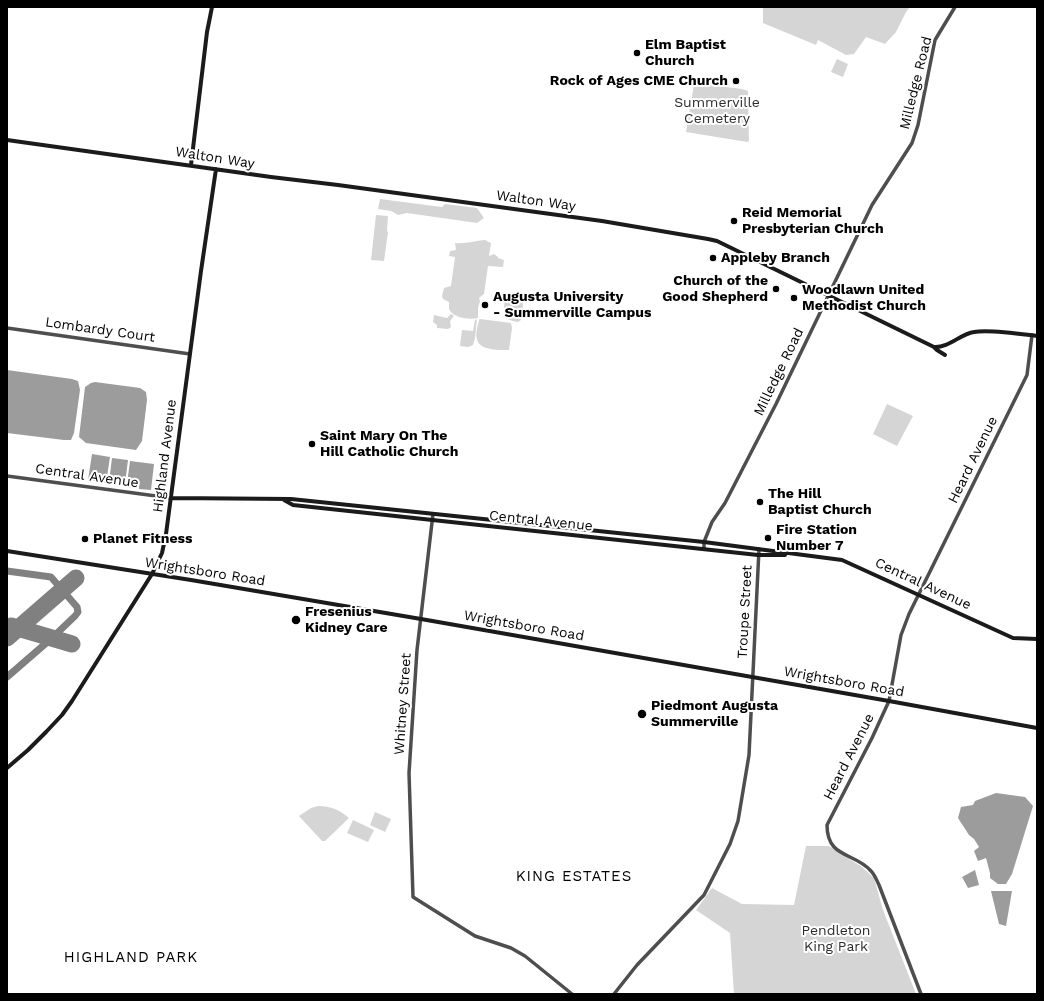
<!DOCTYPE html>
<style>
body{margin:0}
#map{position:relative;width:1044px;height:1001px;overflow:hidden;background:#fff;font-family:"Work Sans",sans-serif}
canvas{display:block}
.frame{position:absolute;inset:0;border:8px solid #000;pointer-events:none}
</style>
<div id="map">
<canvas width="1044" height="1001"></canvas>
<div class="frame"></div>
</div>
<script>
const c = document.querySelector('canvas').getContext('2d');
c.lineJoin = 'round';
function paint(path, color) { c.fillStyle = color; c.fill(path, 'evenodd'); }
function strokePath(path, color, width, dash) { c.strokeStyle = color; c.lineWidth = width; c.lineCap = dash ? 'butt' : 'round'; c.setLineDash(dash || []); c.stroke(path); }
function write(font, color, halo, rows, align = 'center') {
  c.font = font + ' "Work Sans",sans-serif'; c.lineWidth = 4; c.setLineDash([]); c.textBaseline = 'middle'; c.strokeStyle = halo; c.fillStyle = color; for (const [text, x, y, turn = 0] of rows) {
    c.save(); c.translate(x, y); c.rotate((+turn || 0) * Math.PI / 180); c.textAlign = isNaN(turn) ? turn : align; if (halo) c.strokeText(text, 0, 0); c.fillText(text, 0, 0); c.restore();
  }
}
paint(new Path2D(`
 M763,7H910L906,12L896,32L885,44L866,37L854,54L846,55L818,40L816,45L763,23Z
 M837,59L848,64L843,77L831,72Z
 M695,83L742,89L748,91L749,141L747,142L686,132L694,85Z
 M380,199L442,207L445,204L477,208L484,218L477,223L407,213L398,215L391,211L378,209Z
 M376,215L388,216L387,231L388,232L384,261L371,260Z
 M485,240L491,243L489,256L494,254L498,257V258L504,260L503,267L488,266L484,294L479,298L480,301L478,308V318C469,320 453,318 449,309V302L443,299L442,296L444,288L451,286L455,257L449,256L450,251L456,250L455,243C465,244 474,241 485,240Z
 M505,298L514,299L517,301L520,299L523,304L521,320L518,322C502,320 503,313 505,298Z
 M451,314L454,316L450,321L451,327L448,329L437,328V325L433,322L434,315L447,318Z
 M477,319L475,338L473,345L468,347L460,346L462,330L473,331L475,320Z
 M480,319L511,323L512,328L509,350C500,350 479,351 477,339C475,334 478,325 479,320Z
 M887,404L913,416L897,446L873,434Z
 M318,806C331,806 340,810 349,818L325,841H322L299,816L311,808Z
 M375,812L391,819L385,832L370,825Z
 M353,820L374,830L368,842L347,833Z
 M806,846H829L862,867L874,878L883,910L916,994H734L730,933L696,910L712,888L742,904L794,905Z`), '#d5d5d5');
paint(new Path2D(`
 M7,370L72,379L78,381L80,390L74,433L71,440H64L7,433Z
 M95,382L140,388L146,392L147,400L142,441L136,450L86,443L79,437L85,387L91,383Z
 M92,454L110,457L106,483L88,480Z
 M112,458L128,460L125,484L109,482Z
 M130,461L154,464L151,490L139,489V485L127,484Z
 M996,793L1025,797L1033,806L1012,874L1006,884H998L990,878V873L986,858L978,861L974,851L979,847L974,839L969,835L958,818L961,807L973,805L975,801Z
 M975,870L979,885L968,888L962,877Z
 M991,891H1012L1006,926L999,924Z`), '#9c9c9c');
strokePath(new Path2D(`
 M7,571L51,577L77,607L78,612L75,616L52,638L7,677`), '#808080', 7);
strokePath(new Path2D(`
 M11,626L72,644
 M7,638L76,578`), '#808080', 17);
strokePath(new Path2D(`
 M7,328L190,354
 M7,476L171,498
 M433,514L417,650L409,773L413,897L475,936L511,948L525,956L572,994
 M704,549V542L712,522L725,503L776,404L872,205L912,143L918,125L935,40L955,7
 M614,994L637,965L704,895L730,844L738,821L749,755L759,549
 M921,994L879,885C877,881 875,875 871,871C855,852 827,859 827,825L872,738L889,701L901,635L909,614L1027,375L1032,335`), '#4e4e4e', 3.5);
strokePath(new Path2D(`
 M7,140L271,177L338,185L602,221L708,239L717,241L934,347C949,348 960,334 974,332C989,329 1021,334 1037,336
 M191,165L207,32L212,7
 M934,347L937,350L945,355
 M171,498L291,499L704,542L842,560L1013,638L1037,639
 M284,500L293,505L758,555H785
 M7,551L191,580L421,619L889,701L1037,728
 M7,768L28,750L46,732L62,715L72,701L152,574L162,553L166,534L201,271L216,169`), '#1b1b1b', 4);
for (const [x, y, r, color] of [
 [637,53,4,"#000"],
 [736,81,4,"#000"],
 [734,221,4,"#000"],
 [713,258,4,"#000"],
 [776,289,4,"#000"],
 [794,298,4,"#000"],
 [485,305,4,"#000"],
 [312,444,4,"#000"],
 [760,502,4,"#000"],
 [768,538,4,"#000"],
 [85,539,4,"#000"],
 [296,620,5,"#000"],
 [642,714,5,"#000"]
]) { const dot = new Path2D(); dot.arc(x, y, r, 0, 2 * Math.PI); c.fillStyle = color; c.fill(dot); strokePath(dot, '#fff', 1.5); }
write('bold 14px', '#000', '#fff', [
 ["Elm Baptist",645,45],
 ["Church",645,61],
 ["Rock of Ages CME Church",728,81,"right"],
 ["Reid Memorial",742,213],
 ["Presbyterian Church",742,229],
 ["Appleby Branch",721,258],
 ["Church of the",768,281,"right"],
 ["Good Shepherd",768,297,"right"],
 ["Woodlawn United",802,290],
 ["Methodist Church",802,306],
 ["Augusta University",493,297],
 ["- Summerville Campus",493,313],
 ["Saint Mary On The",320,436],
 ["Hill Catholic Church",320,452],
 ["The Hill",768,494],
 ["Baptist Church",768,510],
 ["Fire Station",776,530],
 ["Number 7",776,546],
 ["Planet Fitness",93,539],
 ["Fresenius",305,612],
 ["Kidney Care",305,628],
 ["Piedmont Augusta",651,706],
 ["Summerville",651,722]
], 'left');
write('14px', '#000', '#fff', [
 ["Milledge Road",916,83,-76],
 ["Walton Way",215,158,9],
 ["Walton Way",536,201,8],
 ["Lombardy Court",100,330,8],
 ["Milledge Road",779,372,-64],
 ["Highland Avenue",165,456,-83],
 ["Heard Avenue",973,460,-64],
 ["Central Avenue",87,476,8],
 ["Central Avenue",541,521,6],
 ["Wrightsboro Road",205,572,9],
 ["Central Avenue",923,584,25],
 ["Troupe Street",745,612,-87],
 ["Wrightsboro Road",524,626,10],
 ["Wrightsboro Road",844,682,10],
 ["Whitney Street",403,704,-86],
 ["Heard Avenue",849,757,-63]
]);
write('14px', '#2c2c2c', '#fff', [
 ["Summerville",717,103],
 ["Cemetery",717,119],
 ["Pendleton",836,931],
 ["King Park",836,947]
]);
c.letterSpacing = '1px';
write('15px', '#000', '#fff', [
 ["KING ESTATES",574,877],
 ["HIGHLAND PARK",131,958]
]);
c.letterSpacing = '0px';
</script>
